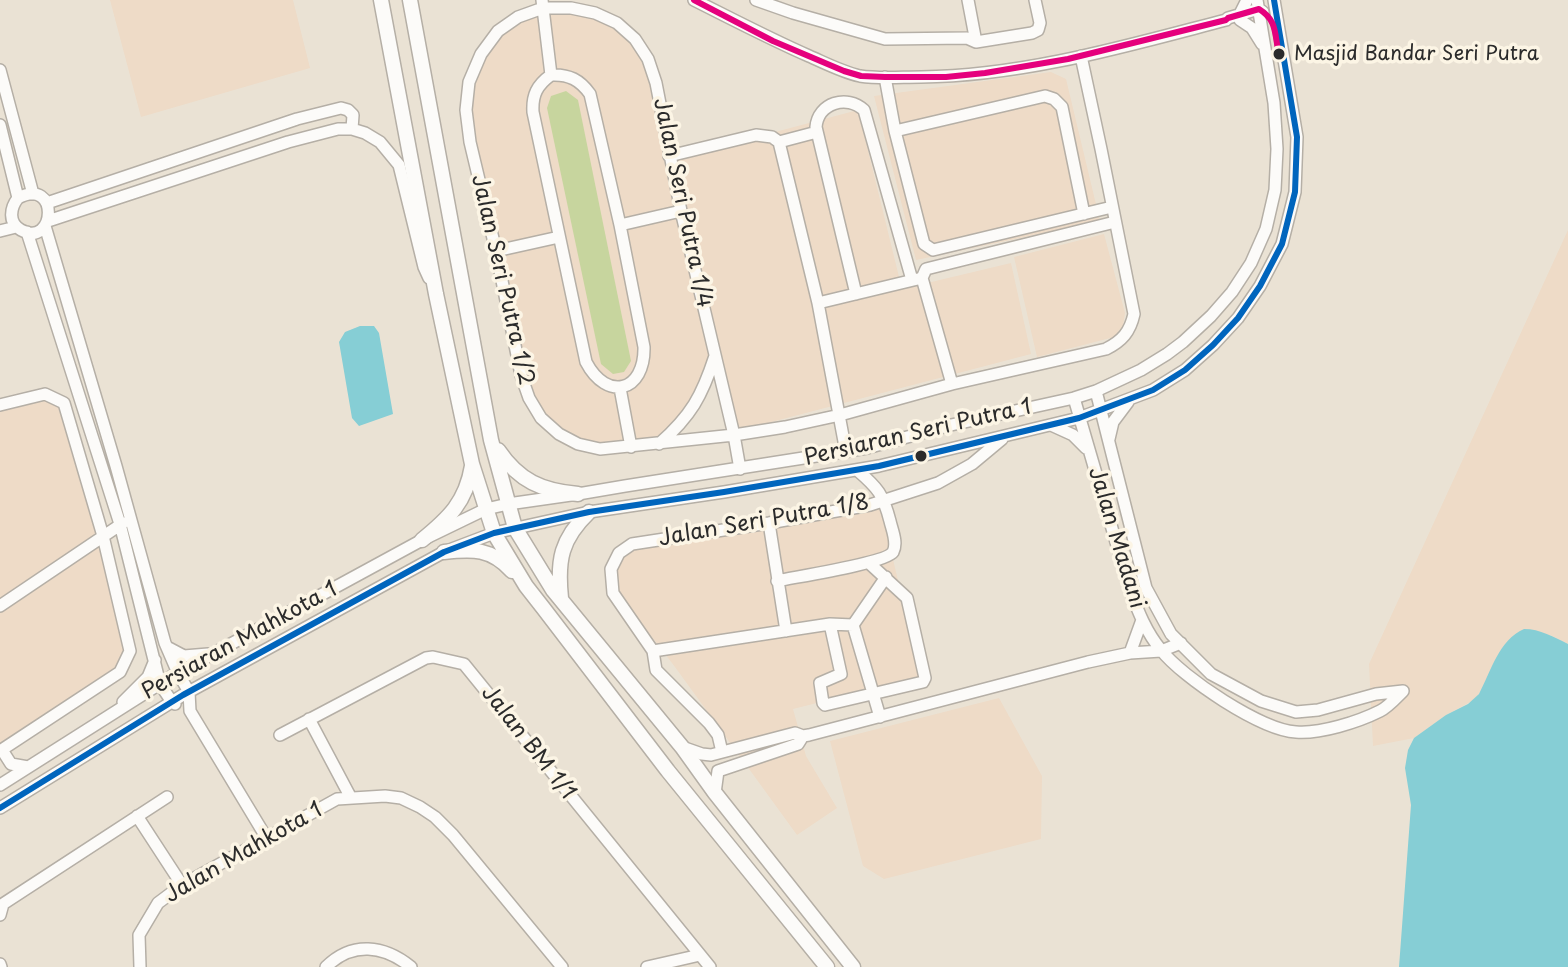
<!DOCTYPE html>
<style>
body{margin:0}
canvas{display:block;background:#eae2d4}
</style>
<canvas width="1568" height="967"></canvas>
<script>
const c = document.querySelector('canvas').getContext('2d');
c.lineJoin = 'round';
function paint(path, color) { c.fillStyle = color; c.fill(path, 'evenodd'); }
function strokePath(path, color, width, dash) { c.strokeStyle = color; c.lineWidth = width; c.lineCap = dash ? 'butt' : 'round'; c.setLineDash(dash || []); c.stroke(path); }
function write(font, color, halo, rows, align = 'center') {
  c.font = font + ' "Playpen Sans",sans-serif'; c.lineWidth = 7; c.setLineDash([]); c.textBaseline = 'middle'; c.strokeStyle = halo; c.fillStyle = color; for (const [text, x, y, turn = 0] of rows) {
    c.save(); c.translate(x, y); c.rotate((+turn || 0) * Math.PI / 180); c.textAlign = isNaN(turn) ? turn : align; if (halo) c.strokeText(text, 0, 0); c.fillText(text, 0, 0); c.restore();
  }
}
paint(new Path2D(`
 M110,0H293L310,68L141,117Z
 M549,12H570L594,18L615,27L632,43L643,61L651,82L666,161L858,110L902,289L1011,263L1031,354L737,431L719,353L691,403L674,426L656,439L600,445L582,440L563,431L545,416L531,396L524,372L474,141L470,109L474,83L484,56L502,33L520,19Z
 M1051,72L1066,79L1100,221L916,260L874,96Z
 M1568,230V644L1550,635L1500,651L1479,694L1474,700L1446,715L1414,738L1373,746L1369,664Z
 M1104,234L1125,313L1123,326L1114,337L1037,357L1014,257Z
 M44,399L60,407L97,535L126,651L117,670L0,745V411Z
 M881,509L921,677L793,709L806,756L837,808L797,835L675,667L618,593L616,571L622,558L635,549L783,527Z
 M999,698L1042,776L1041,839L884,879L863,866L830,741Z`), '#eedbc7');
paint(new Path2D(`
 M566,91L578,100L631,361L624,372L613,374L601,364L547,108L551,96Z`), '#c7d59e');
paint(new Path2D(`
 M360,326H374L379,333L393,414L359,426L352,418L339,342L345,332Z
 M1524,629C1540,629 1554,637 1568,644V967H1399L1411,805L1405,768L1408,750L1414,738L1446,715L1468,704L1479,694C1491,671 1499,640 1524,629Z`), '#86ced5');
const minor = new Path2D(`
 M542,0L551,75
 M694,0C732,19 770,39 809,56C825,63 842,72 860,76C879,79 901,77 921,77C1024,76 1126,46 1226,20L1228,18L1259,9L1263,12
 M756,0L793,13L885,39L967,38L976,42L1032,33L1038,30L1040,23L1035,0
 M968,0L976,42
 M1240,14L1247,0
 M1240,20L1252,28L1262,44
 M0,70L33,194
 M551,75C569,74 580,80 590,94L620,225L644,347C645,392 607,402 586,362L533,112C532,95 537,85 551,75Z
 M885,77L895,131L924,244L933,250L1112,207
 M0,125L18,198C10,208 8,223 21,230C56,249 60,176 18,198
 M895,131L1045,96L1054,99L1062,107L1084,214
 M779,142L818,303L846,452
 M779,142L817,132
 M669,156L756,135L772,137L779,142
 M47,203L297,119L341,108L348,110L353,115L352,129
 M48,221L288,142L338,129H352L365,133L380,142L399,165L424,267L429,278
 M620,225L681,211
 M45,226L116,466L165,643L178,673L189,692L190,711L266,837
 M0,231L16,227
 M27,232L120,524L160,684L172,702L175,704
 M496,251L559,237
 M922,278L926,269L1115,222
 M856,294L816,127C818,103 847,94 864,110L912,280
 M818,303L922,278L952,384
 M620,388L631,447
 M1096,391L1146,588L1171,634L1211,674L1261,701L1296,712L1318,710L1376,694L1403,691
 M1074,398L1130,590C1138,611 1146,632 1161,650C1183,678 1261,730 1296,732C1320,734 1358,722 1380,711C1388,707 1396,698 1403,691
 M0,405L45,394L64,403L103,536L130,651L120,672L0,751
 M1051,425L1073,435L1086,448
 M1109,439L1113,422L1128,402
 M659,444C691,416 702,396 715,356
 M740,469L734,435L681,211L656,83L648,59L635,39L617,23L595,13L571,8H543L518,17L498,31L481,54L469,82L466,110L470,142L496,251L521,375L529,398L541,418L559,434L578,444L600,449L734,435L785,427L840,415L952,384L1106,349C1122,341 1130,332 1134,314L1101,149L1081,56
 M769,523L786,631
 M777,581C795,577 886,563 893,552C898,543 892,530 890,521C883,494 878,488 857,470
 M0,606L123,523
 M830,624L841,674L820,683L823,703L825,705L923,682L925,678L907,598L869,563
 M853,625L886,577
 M167,647L184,656L208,654
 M653,651L830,624L853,625L880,717
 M1130,653L1142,620
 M123,702L148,677L155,660
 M309,719L351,798
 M280,735L426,658L433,657L464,664L710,967
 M682,747L702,754L711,755L795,733L803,736L809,735L1088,662L1130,653L1161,651L1181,643
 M2,750L11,764L28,767
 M722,752L718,735L709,723L656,670L653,651L613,593L611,569L619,553L632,544L769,523L870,505L938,483L972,464L1002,439
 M0,785L172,676L422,540L486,509L508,504L578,494L625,486L867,448L951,425L1074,398L1096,391L1141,370L1167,354L1183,342L1211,316L1232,292L1251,263L1266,229L1275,190L1277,149L1274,103L1257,0
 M715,793L718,771L798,744L803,736
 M0,808L183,695L444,552L494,533L589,512L724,492L879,466L1079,418L1153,390L1185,370L1213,345L1238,318L1260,286L1282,244L1295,192L1297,137L1274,0
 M137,816L182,885
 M0,915L3,904L167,797
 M0,964L1,967
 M140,967L139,935L158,903L182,885L337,799L385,796L401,798L420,807L435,817L453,835L562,967
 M326,967C352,941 384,945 411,967
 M647,967L700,955`);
const major = new Path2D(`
 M381,0L436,294L472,464L494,533L526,586L544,609L668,771L827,967
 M410,0L491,440L515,528L553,590L682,747L715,793L853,967
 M498,450C519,481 542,491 578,494
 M422,540C449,518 466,502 472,466
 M444,552C473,549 491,548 512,571
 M561,598C557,560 561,539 589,512`);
strokePath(minor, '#b5afa6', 14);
strokePath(major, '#b5afa6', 17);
strokePath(minor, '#fcfbf9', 11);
strokePath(major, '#fcfbf9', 14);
strokePath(new Path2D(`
 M0,808L183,695L444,552L494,533L589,512L724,492L879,466L1079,418L1153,390L1185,370L1213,345L1238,318L1260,286L1282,244L1295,192L1297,137L1274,0`), '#0065bd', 6);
strokePath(new Path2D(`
 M694,0L773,41L844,71L861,76L885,77H946L985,73L1068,59L1226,20L1228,18L1259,9C1278,21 1274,34 1279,54`), '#e5007d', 6);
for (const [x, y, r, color] of [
 [1279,54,7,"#2b2b2b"],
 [921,456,7,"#2b2b2b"]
]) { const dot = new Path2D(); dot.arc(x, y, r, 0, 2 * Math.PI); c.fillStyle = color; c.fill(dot); strokePath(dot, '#fcf5e5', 3); }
write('20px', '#2b2b2b', '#fcf5e5', [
 ["Masjid Bandar Seri Putra",1294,54]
], 'left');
write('22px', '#2b2b2b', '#fcf5e5', [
 ["Jalan Seri Putra 1/4",682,203,78],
 ["Jalan Seri Putra 1/2",502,280,77],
 ["Persiaran Seri Putra 1",918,433,-13],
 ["Jalan Seri Putra 1/8",764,521,-10],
 ["Jalan Madani",1116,538,73],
 ["Persiaran Mahkota 1",240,641,-29],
 ["Jalan BM 1/1",528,743,52],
 ["Jalan Mahkota 1",244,853,-30]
]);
</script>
